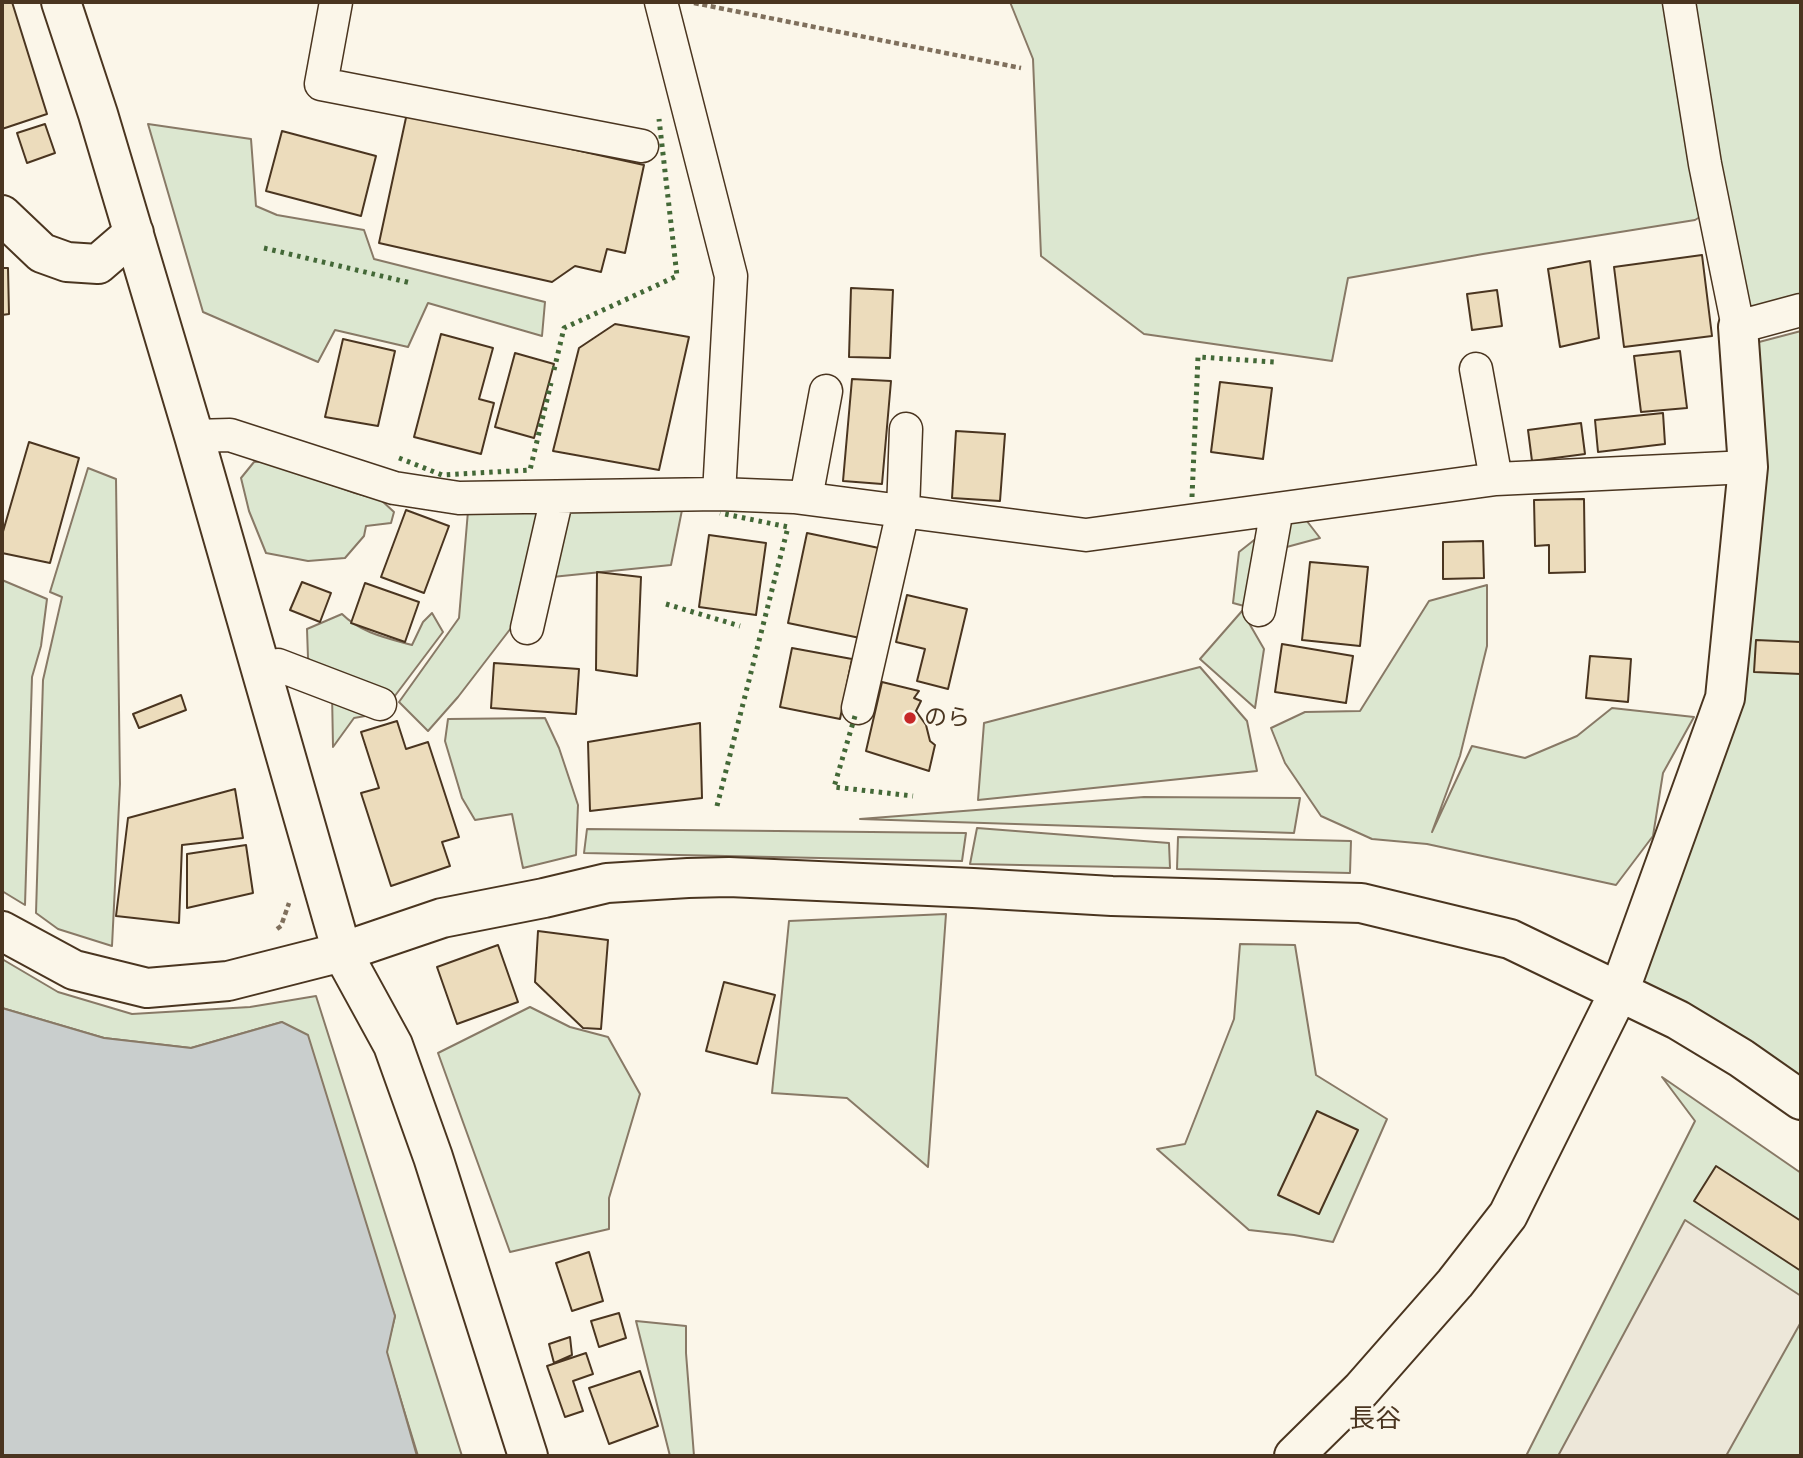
<!DOCTYPE html>
<meta charset="utf-8">
<style>
body{margin:0}
#map{position:relative;width:1803px;height:1458px;overflow:hidden;background:#fbf6e9;font-family:Rubik,sans-serif}
canvas{display:block}
.frame{position:absolute;inset:0;border:4px solid #4a3520;pointer-events:none}
</style>
<div id="map">
<canvas width="1803" height="1458"></canvas>
<div class="frame"></div>
</div>
<script>
const c = document.querySelector('canvas').getContext('2d');
c.lineJoin = 'round';
function paint(path, color) { c.fillStyle = color; c.fill(path, 'evenodd'); }
function strokePath(path, color, width, dash) { c.strokeStyle = color; c.lineWidth = width; c.lineCap = dash ? 'butt' : 'round'; c.setLineDash(dash || []); c.stroke(path); }
function write(font, color, halo, rows, align = 'center') {
  c.font = font + ' Rubik,"Noto Sans JP",sans-serif'; c.lineWidth = 5; c.setLineDash([]); c.textBaseline = 'middle'; c.strokeStyle = halo; c.fillStyle = color; for (const [text, x, y, turn = 0] of rows) {
    c.save(); c.translate(x, y); c.rotate((+turn || 0) * Math.PI / 180); c.textAlign = isNaN(turn) ? turn : align; if (halo) c.strokeText(text, 0, 0); c.fillText(text, 0, 0); c.restore();
  }
}
const green = new Path2D(`
 M1010,2H1801V300L1746,315L1726,201L1695,220L1483,254L1348,278L1332,361L1144,334L1041,256L1033,59Z
 M148,124L251,139L256,206L277,215L364,230L374,259L545,302L542,336L428,303L408,347L335,330L318,362L203,312Z
 M1801,331V1085L1635,985L1749,602L1759,342Z
 M272,461L292,466L330,484L355,493L381,500L394,512L391,523L366,526L364,536L345,558L308,561L266,553L249,511L241,478L254,462Z
 M88,468L116,479L120,784L112,946L58,929L36,913L43,680L62,597L50,592Z
 M522,498L540,518L521,615L458,697L428,731L399,702L459,618L468,511Z
 M683,505L671,565L552,577L568,511Z
 M1296,507L1320,538L1283,548L1259,610L1233,603L1239,552Z
 M2,580L47,599L41,646L32,677L25,905L2,891Z
 M1487,585V646L1460,756L1432,832L1472,746L1525,758L1577,736L1612,708L1694,717L1663,773L1653,836L1616,885L1427,844L1372,839L1321,816L1285,763L1271,728L1305,712L1360,711L1429,601Z
 M1242,611L1264,649L1255,708L1200,659Z
 M432,613L443,632L382,713L354,718L333,747L332,692L308,658L307,629L342,614C361,633 387,638 412,645L423,622Z
 M1200,667L1247,721L1257,771L978,800L984,723Z
 M545,718L559,748L578,805L576,855L523,868L512,814L475,820L462,798L445,741L448,719Z
 M1144,797L1300,798L1294,833L860,819Z
 M977,828L1169,843L1170,868L970,864Z
 M587,829L966,833L962,861L584,853Z
 M1178,837L1351,841L1350,873L1177,869Z
 M946,914L928,1167L847,1098L772,1093L789,921Z
 M1240,944L1295,945L1316,1075L1387,1119L1333,1242L1294,1235L1249,1230L1157,1149L1185,1144L1234,1019Z
 M2,959L58,992L132,1014L250,1007L316,996L462,1456H418L386,1352L395,1316L282,1022L191,1048L104,1038L2,1008Z
 M530,1007L570,1027L608,1037L640,1094L609,1198V1229L510,1252L438,1053Z
 M1662,1077L1801,1173V1456H1526L1695,1121Z
 M636,1321L686,1326V1353L694,1456H670Z`);
paint(green, '#dce7d0');
strokePath(green, '#887966', 2);
const parking = new Path2D(`
 M1685,1220L1801,1296V1322L1726,1456H1558Z`);
paint(parking, '#ede7d9');
strokePath(parking, '#887966', 2);
const water = new Path2D(`
 M2,1008L104,1038L191,1048L282,1022L308,1035L395,1316L387,1352L417,1456H2Z`);
paint(water, '#c9cecd');
strokePath(water, '#887966', 2);
const building = new Path2D(`
 M2,2H12L47,114L2,129Z
 M407,113L644,165L625,253L607,249L601,272L575,266L552,282L379,243Z
 M45,124L55,153L27,163L17,133Z
 M282,131L376,156L361,216L266,191Z
 M1702,255L1712,336L1624,347L1614,267Z
 M1590,261L1599,338L1560,347L1548,269Z
 M2,268H8L9,314L2,315Z
 M851,288L893,290L890,358L849,357Z
 M1497,290L1502,326L1472,330L1467,294Z
 M615,324L689,337L659,470L553,451L579,348Z
 M441,334L493,348L479,399L494,403L481,454L414,437Z
 M343,339L395,351L378,426L325,417Z
 M1680,351L1687,408L1641,412L1634,356Z
 M515,353L554,364L534,438L495,427Z
 M852,379L891,381L882,484L843,481Z
 M1220,382L1272,388L1263,459L1211,452Z
 M1663,413L1665,444L1598,452L1595,420Z
 M1581,423L1585,454L1532,461L1528,430Z
 M956,431L1005,434L1000,501L952,498Z
 M29,442L79,458L50,563L2,553V535Z
 M1584,499L1585,572L1549,573V545L1535,546L1534,500Z
 M406,510L449,526L424,593L381,577Z
 M807,533L879,548L860,638L788,623Z
 M709,535L766,543L756,615L699,607Z
 M1483,541L1484,578L1443,579V542Z
 M1310,562L1368,567L1360,646L1302,640Z
 M597,572L641,577L637,676L596,670Z
 M302,582L331,593L320,622L290,610Z
 M365,583L419,602L405,642L351,623Z
 M907,595L967,609L948,689L917,681L925,649L896,642Z
 M1756,640L1801,642V674L1754,672Z
 M1282,644L1353,656L1346,703L1275,692Z
 M792,648L852,659L840,719L780,707Z
 M1590,656L1631,659L1628,702L1586,698Z
 M494,663L579,669L576,714L491,708Z
 M882,682L919,691L914,698L921,701L916,711L926,725L930,741L935,745L929,771L866,751Z
 M181,695L186,710L139,728L133,714Z
 M397,721L406,749L428,742L459,837L442,842L450,866L391,886L361,793L379,788L361,732Z
 M700,723L702,798L590,811L588,742Z
 M235,789L243,838L182,845L179,923L116,916L128,818Z
 M246,845L253,893L187,908V854Z
 M538,931L608,940L601,1029L583,1028L535,982Z
 M498,945L518,1002L457,1024L437,967Z
 M724,982L775,995L757,1064L706,1051Z
 M1317,1111L1358,1130L1319,1214L1278,1195Z
 M1716,1166L1801,1221V1271L1694,1201Z
 M589,1252L603,1301L572,1311L556,1263Z
 M619,1313L626,1338L599,1347L591,1321Z
 M570,1337L572,1355L554,1363L549,1344Z
 M586,1353L593,1374L573,1381L583,1411L565,1417L547,1366Z
 M640,1371L658,1426L609,1444L589,1388Z`);
paint(building, '#ecdcbc');
strokePath(building, '#4a3520', 2);
const minor = new Path2D(`
 M336,2L321,84L642,146
 M661,2L731,276L719,494
 M1679,2L1705,164L1738,327L1801,310
 M1476,369L1496,479
 M194,436L230,435L394,488L459,498L719,494L794,497L1086,535L1496,479L1748,467
 M806,498L826,391
 M1259,610L1277,509
 M527,628L557,497
 M261,668L278,665L380,704
 M858,708L903,511L906,429`);
const tertiary = new Path2D(`
 M61,2L98,114L194,436L342,952L393,1045L433,1157L528,1456
 M2,215L42,253L67,262L98,264L134,233
 M2,931L74,970L147,988L228,981L342,952L442,918L544,898L607,883L688,878L729,877L973,888L1112,896L1361,903L1510,939L1678,1020L1741,1058L1801,1100
 M1294,1456L1361,1390L1455,1283L1508,1215L1619,992L1725,698L1748,467L1738,327`);
strokePath(minor, '#4a3520', 35);
strokePath(tertiary, '#4a3520', 42);
strokePath(new Path2D(`
 M694,3L1021,68
 M277,929L281,926L289,903`), '#7f6f5c', 4.5, [5, 3.5]);
strokePath(minor, '#fbf6e9', 32);
strokePath(tertiary, '#fbf6e9', 38);
strokePath(new Path2D(`
 M264,248L411,283
 M554,370L564,328L677,276L659,119
 M399,458L442,475L530,470L551,383
 M1192,497L1198,357L1274,362
 M666,604L740,626
 M855,716L834,787L913,796
 M717,806L788,527L720,513`), '#436837', 5, [3.5, 5]);
for (const [x, y, r, color] of [
 [910,718,7,"#c62828"]
]) { const dot = new Path2D(); dot.arc(x, y, r, 0, 2 * Math.PI); c.fillStyle = color; c.fill(dot); strokePath(dot, '#fbf6e9', 2.5); }
write('23px', '#4a3520', '#fbf6e9', [
 ["のら",924,718]
], 'left');
write('26px', '#4a3520', '#fbf6e9', [
 ["長谷",1375,1419]
]);
</script>
